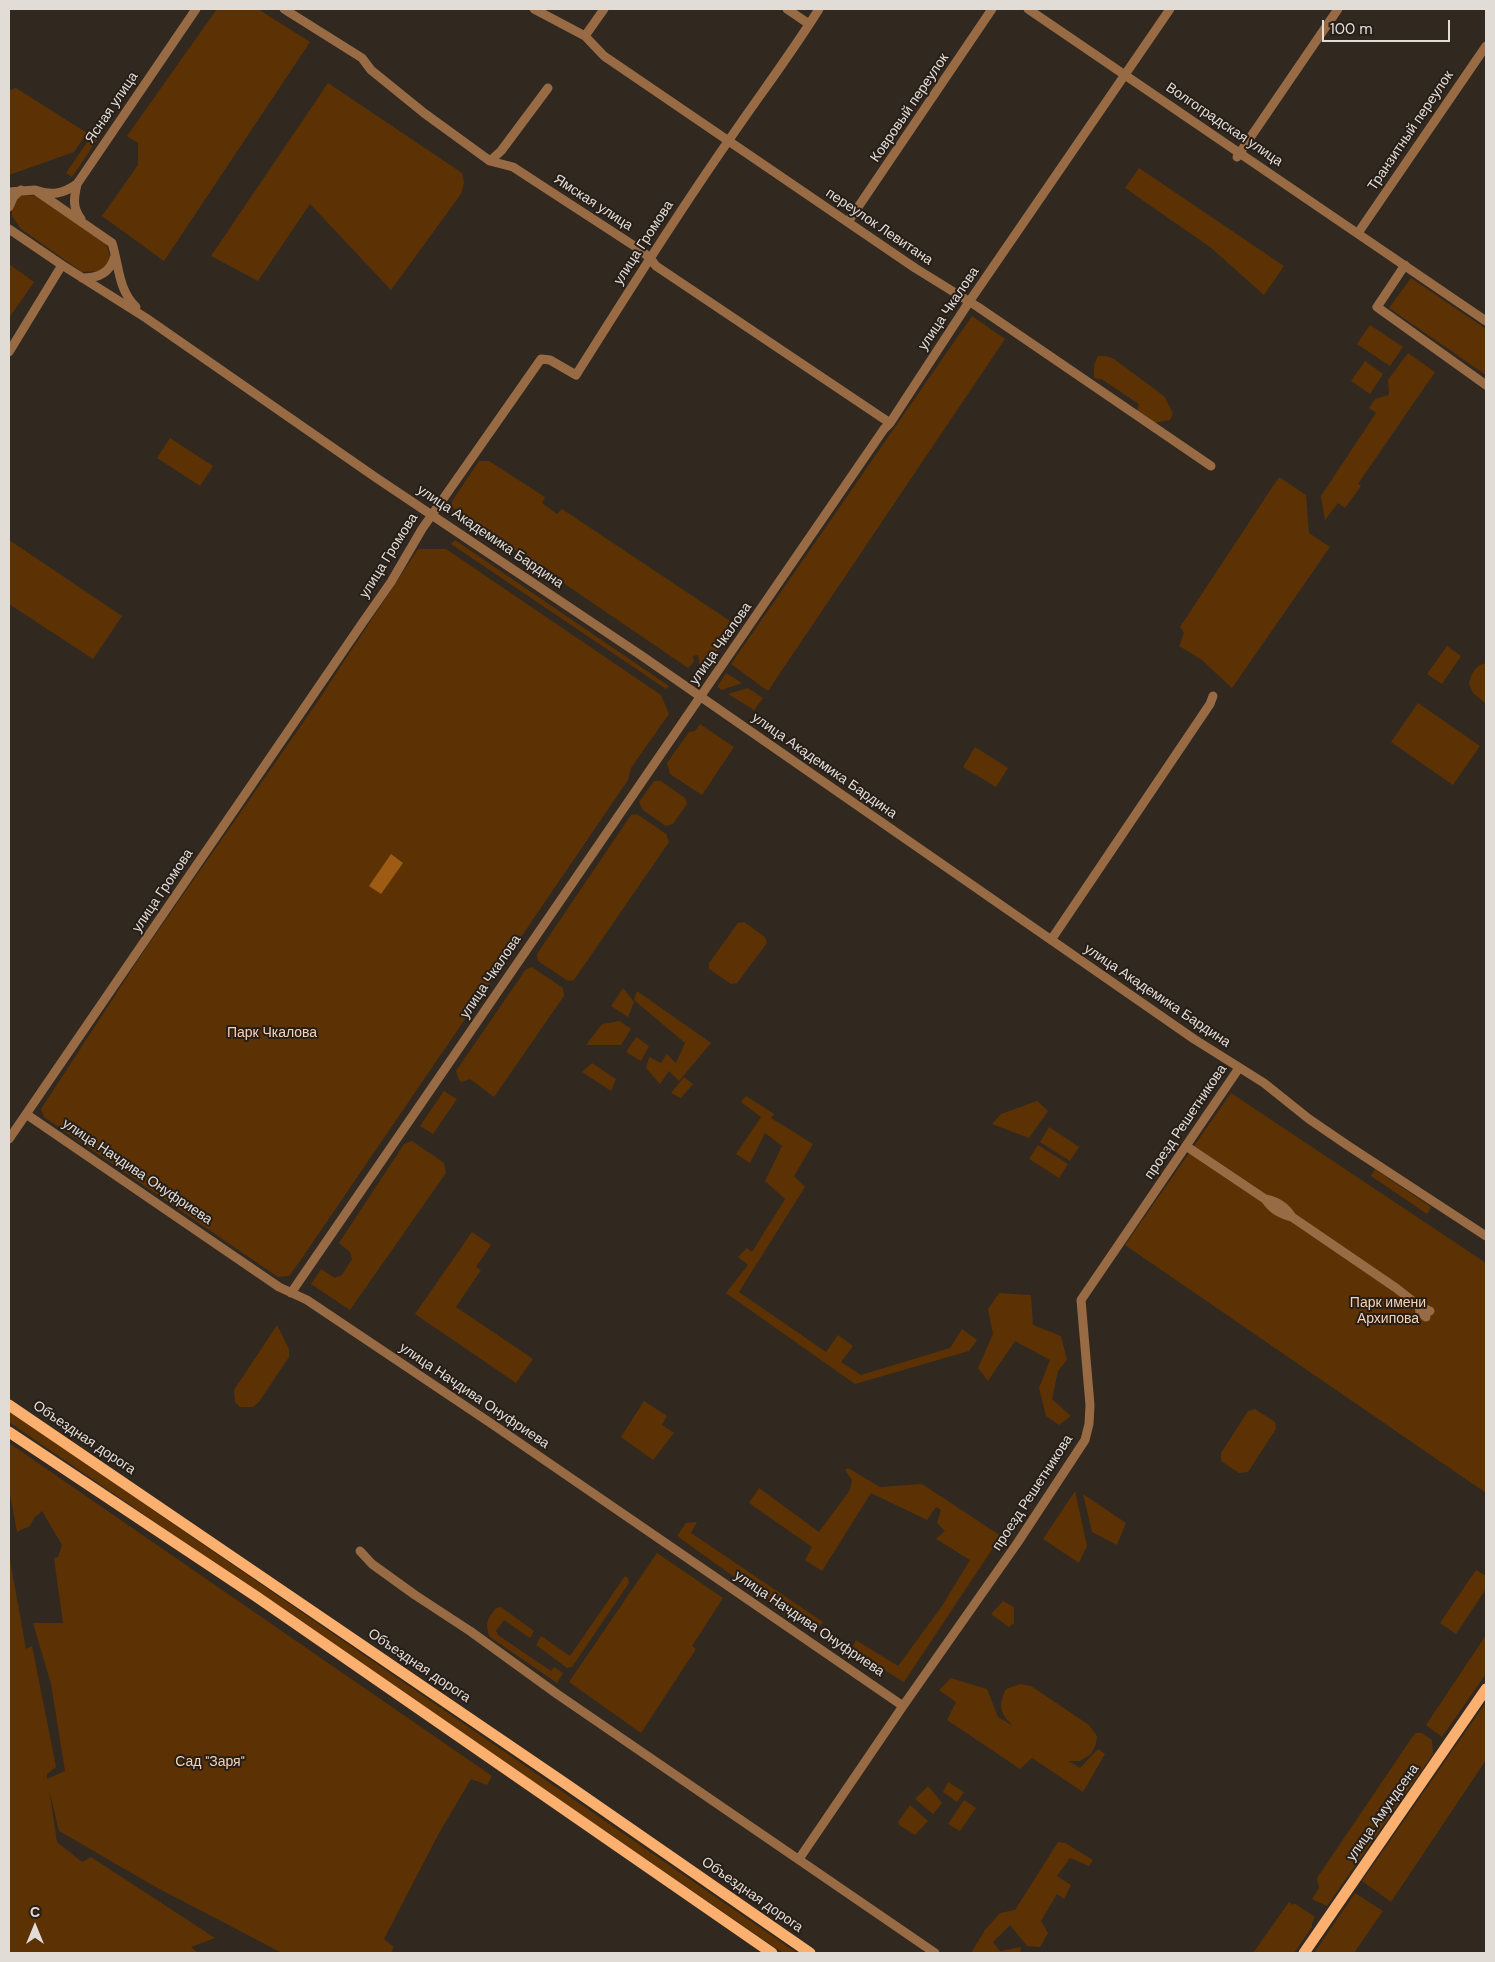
<!DOCTYPE html>
<meta charset="utf-8">
<style>
body{margin:0}
#map{position:relative;width:1495px;height:1962px;overflow:hidden;background:#312820;font-family:"DM Sans",sans-serif}
canvas{display:block}
.frame{position:absolute;inset:0;border:10px solid #e2dcd7;pointer-events:none}
.north{position:absolute;left:10px;top:1902px;width:50px;height:50px;-webkit-text-stroke:4px #271e17;paint-order:stroke;rotate:0deg;font-size:14px;font-weight:700;line-height:20px;text-align:center;color:#e2dcd7}
.north::after{content:'';display:block;margin:auto;width:18px;height:22px;background:#e2dcd7;clip-path:polygon(50% 0,100% 100%,50% 72%,0 100%)}
.scale{position:absolute;left:1322px;top:20px;width:128px;height:22px;box-sizing:border-box;border:2px solid #e2dcd7;border-top:0;padding-left:6px;font-size:15px;line-height:18px;white-space:nowrap;color:#e2dcd7;-webkit-text-stroke:4px #271e17;paint-order:stroke}
</style>
<div id="map">
<canvas width="1495" height="1962"></canvas>
<div class="frame"></div>
<div class="north">С</div>
<div class="scale">100 m</div>
</div>
<script>
const c = document.querySelector('canvas').getContext('2d');
c.lineJoin = 'round';
function paint(path, color) { c.fillStyle = color; c.fill(path, 'evenodd'); }
function strokePath(path, color, width, dash) { c.strokeStyle = color; c.lineWidth = width; c.lineCap = dash ? 'butt' : 'round'; c.setLineDash(dash || []); c.stroke(path); }
function write(font, color, halo, rows, align = 'center') {
  c.font = font + ' "DM Sans",sans-serif'; c.lineWidth = 4; c.setLineDash([]); c.textBaseline = 'middle'; c.strokeStyle = halo; c.fillStyle = color; for (const [text, x, y, turn = 0] of rows) {
    c.save(); c.translate(x, y); c.rotate((+turn || 0) * Math.PI / 180); c.textAlign = isNaN(turn) ? turn : align; if (halo) c.strokeText(text, 0, 0); c.fillText(text, 0, 0); c.restore();
  }
}
paint(new Path2D(`
 M217,9H258L310,42L164,261L102,216L138,165V143L127,136Z
 M328,83L462,173L464,183L461,194L391,290L310,204L258,281L211,256Z
 M16,88L87,133L74,152L9,175V90Z
 M94,132L100,136L72,177L66,173Z
 M1139,168L1284,266L1264,295L1210,247L1125,188Z
 M21,195L39,196L106,244L110,256L109,263L99,271L82,272L21,229L12,216V205Z
 M9,264L34,282L9,318Z
 M1411,278L1486,329V375L1389,308Z
 M972,316L1005,339L768,691L731,664Z
 M1370,325L1403,347L1390,366L1357,344Z
 M1408,353L1435,372L1358,484L1361,486L1345,508L1338,503L1325,520L1321,496L1376,413L1369,408L1375,399L1389,395L1388,380Z
 M1098,356H1106L1114,359L1164,396L1173,413L1170,420L1153,423L1137,412L1139,404L1103,380L1094,378V365Z
 M1365,361L1383,374L1370,394L1351,381Z
 M170,438L213,466L200,486L157,458Z
 M479,461H489L545,497L542,503L557,514L562,509L730,621L732,628L701,675L698,655L693,656L694,662L688,668L452,507V501Z
 M1279,477L1306,495L1309,533L1330,547L1232,688L1202,660L1179,646L1184,633L1180,627Z
 M9,540L122,616L93,659L9,604Z
 M455,540L669,686L666,689L451,544Z
 M418,549H446L658,693L661,695L669,714L631,768L628,780L300,1261L289,1276L278,1277L44,1117L41,1109L146,948L314,707Z
 M1447,646L1461,656L1442,684L1427,674Z
 M1486,663V704L1473,693L1469,684C1471,673 1476,665 1486,663Z
 M726,673L742,683L722,690L717,687Z
 M748,688L763,698L754,710L728,694Z
 M1418,703L1480,746L1453,785L1391,742Z
 M700,724L734,747L702,795L670,774L667,763L689,732L695,731Z
 M975,747L1008,768L996,787L963,767Z
 M654,781H661L685,798L687,804L673,824L666,826L643,810L639,802Z
 M637,814L666,834L669,842L574,980L568,981L538,961L537,954L631,815Z
 M744,922L765,937L767,943L737,983L731,984L709,969V963L738,923Z
 M532,967L563,988L564,996L494,1097L470,1079L462,1082L459,1080L456,1071L526,969Z
 M623,988L634,1002L628,1017L611,1006Z
 M637,991L711,1043L679,1081L669,1071L660,1084L646,1068L649,1057L661,1063L667,1054L676,1063L685,1043L634,1000Z
 M620,1021L631,1029L621,1045H586L602,1024Z
 M636,1037L649,1046L641,1061L626,1052Z
 M592,1063L616,1079L611,1091L582,1072Z
 M684,1077L693,1084L681,1098L671,1093Z
 M444,1091L457,1099L433,1134L420,1126Z
 M1231,1093L1486,1263V1493L1125,1245Z
 M746,1096L774,1114L771,1118L813,1144L794,1176L805,1187L739,1292L826,1352L838,1335L853,1346L841,1362L861,1375L950,1348L962,1329L977,1340L969,1351L855,1384L726,1293L748,1265L738,1257L747,1248L752,1252L785,1199L765,1181L782,1146L765,1133L750,1163L736,1154L761,1117L741,1102Z
 M1037,1101L1048,1111L1029,1138L992,1124L1001,1114Z
 M1049,1127L1079,1147L1070,1161L1040,1142Z
 M412,1141L444,1163L446,1173L350,1310L311,1284L321,1269L335,1278L342,1275L352,1259L350,1252L339,1243L404,1144Z
 M1038,1145L1068,1164L1059,1178L1029,1159Z
 M1375,1169L1431,1207L1427,1214L1371,1176Z
 M472,1232L491,1245L476,1267L481,1270L456,1307L533,1359L516,1383L415,1314Z
 M999,1293L1031,1295L1033,1325L1061,1336L1067,1360L1058,1371L1052,1399L1071,1416L1059,1425L1046,1416L1039,1388L1050,1360L1015,1341L988,1381L978,1368L993,1334L988,1309Z
 M277,1325L289,1349V1357L259,1402L253,1407H240L235,1402L234,1390Z
 M644,1401L667,1416L662,1425L674,1433L653,1460L621,1437Z
 M1255,1409L1275,1422L1276,1429L1248,1472L1239,1473L1221,1461V1453L1248,1411Z
 M9,1411L797,1953H783L9,1422Z
 M9,1443L492,1776L487,1785L471,1779L438,1835L384,1939L394,1947L391,1953H282L154,1886L59,1831L49,1789L57,1842L82,1862L91,1857L215,1938L191,1947L198,1953H9V1554L26,1649L32,1646L56,1767L47,1774V1779L65,1771L51,1684L33,1623H63L54,1558L58,1557L62,1545L42,1511L34,1518L30,1526L17,1532L9,1489Z
 M848,1468L880,1487L922,1484L1001,1536L904,1682L851,1650L856,1640L898,1666L942,1606L970,1560L936,1539L945,1531L937,1523L941,1510L936,1507L927,1520L871,1493L822,1571L805,1560L812,1547L749,1503L759,1488L819,1532L850,1490L852,1480L845,1470Z
 M1075,1491L1087,1546L1079,1563L1043,1539Z
 M1083,1494L1126,1523L1117,1545L1092,1532Z
 M697,1522L691,1533L823,1622L814,1634L677,1536L686,1523Z
 M657,1553L723,1598L692,1646L696,1649L641,1733L569,1682Z
 M1476,1570L1486,1576V1589L1456,1634L1440,1623Z
 M625,1576L628,1578L629,1583L572,1667L567,1668L536,1645L541,1636L570,1656Z
 M1003,1601L1014,1607V1623L1009,1627L991,1614Z
 M501,1607L534,1631L530,1638L504,1620L496,1631L498,1635L551,1671L554,1667L563,1673L557,1683L490,1637C484,1624 488,1618 496,1608Z
 M1486,1635V1674L1442,1737L1426,1725Z
 M951,1678L987,1689L998,1717L1013,1726C1001,1714 997,1707 1006,1689L1020,1684L1031,1686L1089,1725L1097,1736L1096,1744L1091,1754L1080,1761H1069L1080,1768L1098,1749L1105,1754L1083,1792L1032,1758L1020,1769L947,1720L956,1702L939,1690Z
 M1486,1702V1760L1391,1902L1362,1881Z
 M1415,1733H1422L1432,1740L1433,1754L1327,1906L1312,1899L1319,1888L1317,1878Z
 M948,1782L964,1792L957,1802L943,1792Z
 M928,1786L942,1803L933,1814L915,1799Z
 M964,1800L976,1808L960,1831L948,1824Z
 M910,1805L928,1821L915,1835L899,1825L898,1822Z
 M1058,1842L1065,1843L1093,1860L1089,1866L1070,1858L1057,1876L1071,1885L1064,1899L1057,1894L1041,1921L1048,1933L1040,1947L1027,1946L1010,1925L993,1942L1000,1951L1021,1947L1020,1953H971L985,1930L1000,1913L1015,1910Z
 M1355,1893L1383,1911L1354,1953H1314Z
 M1289,1902L1293,1905L1294,1903L1315,1917L1312,1923V1927L1294,1953H1253Z`), '#5c3204');
paint(new Path2D(`
 M391,854L403,863L381,894L369,886Z`), '#9d5b14');
strokePath(new Path2D(`
 M284,9L362,58L371,70L424,113L490,161L513,167L639,249L650,258L656,266L890,423
 M534,9L585,36L604,56L915,268L978,307L1211,466
 M787,9L809,24
 M1028,9L1486,321
 M585,36L604,9
 M1237,157L1338,9
 M490,161L501,151L548,88
 M77,184C74,198 72,207 81,219
 M35,190C51,196 63,194 77,184L196,9
 M9,192L35,190L112,243C119,265 118,290 136,307
 M9,207L14,196L21,190
 M848,222L992,9
 M9,229L62,265L146,318L375,477L642,656L1194,1039L1264,1083L1309,1119L1347,1145L1486,1236
 M1358,233L1486,46
 M1405,265L1377,307L1486,385
 M82,278C99,278 110,273 115,256
 M9,352L62,265
 M1051,940L1210,704L1213,696
 M26,1114L279,1287L307,1300L492,1424L903,1706
 M9,1139L363,622L391,582L422,529L541,359L550,360L576,375C626,296 675,217 729,140C759,96 791,54 819,9
 M1186,1146L1265,1199C1272,1209 1279,1214 1292,1217C1285,1206 1277,1201 1265,1199
 M1292,1217L1396,1288L1419,1306
 M291,1293L884,429L890,423L969,302L1170,9
 M1426,1317L1420,1312L1419,1306L1430,1311
 M360,1551L372,1564L415,1595L470,1631L557,1694L935,1953
 M799,1859L903,1706L1018,1542L1085,1440L1089,1424L1090,1405L1081,1300L1239,1068`), '#986b44', 9);
strokePath(new Path2D(`
 M9,1405L566,1784L810,1953
 M9,1432L257,1597L772,1953
 M1304,1953L1486,1689`), '#fbb06f', 11);
write('14px', '#e2dcd7', '#271e17', [
 ["Ясная улица",112,108,-56],
 ["Ковровый переулок",910,108,-56],
 ["Волгоградская улица",1224,125,34],
 ["Транзитный переулок",1411,131,-56],
 ["Ямская улица",593,203,33],
 ["переулок Левитана",879,227,34],
 ["улица Громова",644,243,-57],
 ["улица Чкалова",949,309,-56],
 ["улица Академика Бардина",490,537,34],
 ["улица Громова",389,556,-58],
 ["улица Чкалова",721,644,-55],
 ["улица Академика Бардина",824,766,35],
 ["улица Громова",163,891,-56],
 ["улица Чкалова",491,977,-56],
 ["улица Академика Бардина",1157,996,34],
 ["проезд Решетникова",1186,1122,-56],
 ["улица Начдива Онуфриева",137,1172,34],
 ["улица Начдива Онуфриева",474,1396,34],
 ["Объездная дорога",84,1438,34],
 ["проезд Решетникова",1033,1493,-57],
 ["улица Начдива Онуфриева",809,1624,34],
 ["Объездная дорога",419,1666,34],
 ["улица Амундсена",1383,1813,-55],
 ["Объездная дорога",752,1895,35]
]);
write('14px', '#f8d2b3', '#271e17', [
 ["Парк Чкалова",272,1033],
 ["Парк имени",1388,1303],
 ["Архипова",1388,1319],
 ["Сад \"Заря\"",210,1762]
]);
</script>
